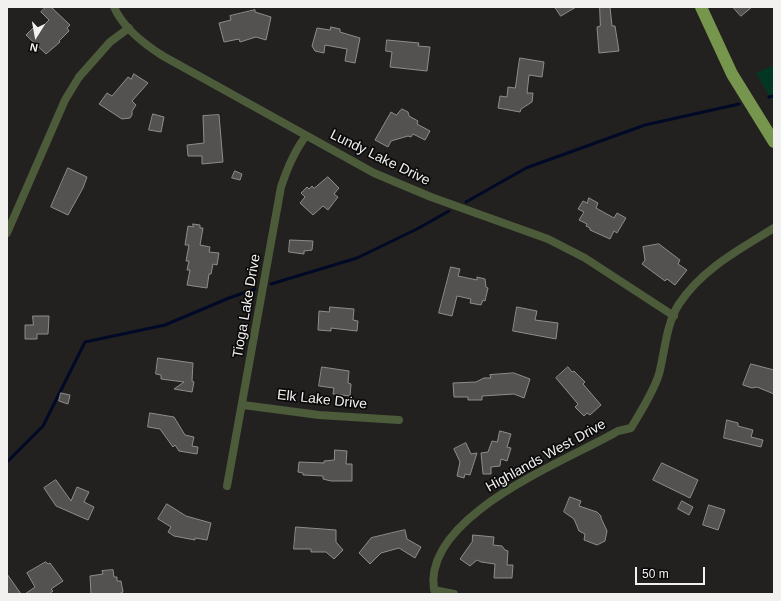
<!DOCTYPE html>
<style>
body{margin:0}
#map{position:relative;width:781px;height:601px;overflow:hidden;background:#23211f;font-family:Arial,sans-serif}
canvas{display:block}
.frame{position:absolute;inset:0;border:8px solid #f2f1f0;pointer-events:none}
.north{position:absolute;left:16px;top:16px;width:40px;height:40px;-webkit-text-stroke:3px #0b0a0a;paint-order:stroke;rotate:191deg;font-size:11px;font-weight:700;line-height:16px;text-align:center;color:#f2f1f0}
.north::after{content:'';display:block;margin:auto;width:14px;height:18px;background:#f2f1f0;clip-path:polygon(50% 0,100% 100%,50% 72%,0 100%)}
.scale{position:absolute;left:635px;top:567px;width:70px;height:18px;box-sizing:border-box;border:2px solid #f2f1f0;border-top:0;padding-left:5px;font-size:12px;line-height:14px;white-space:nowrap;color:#f2f1f0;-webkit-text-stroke:3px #0b0a0a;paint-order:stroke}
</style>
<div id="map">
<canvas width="781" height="601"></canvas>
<div class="frame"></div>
<div class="north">N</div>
<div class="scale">50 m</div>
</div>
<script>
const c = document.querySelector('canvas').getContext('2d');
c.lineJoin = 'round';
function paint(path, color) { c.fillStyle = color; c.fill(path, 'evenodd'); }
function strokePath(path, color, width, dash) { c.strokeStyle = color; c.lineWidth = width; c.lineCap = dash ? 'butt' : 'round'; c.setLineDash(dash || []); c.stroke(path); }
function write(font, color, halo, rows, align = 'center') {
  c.font = font + ' Arial,sans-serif'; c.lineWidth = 3.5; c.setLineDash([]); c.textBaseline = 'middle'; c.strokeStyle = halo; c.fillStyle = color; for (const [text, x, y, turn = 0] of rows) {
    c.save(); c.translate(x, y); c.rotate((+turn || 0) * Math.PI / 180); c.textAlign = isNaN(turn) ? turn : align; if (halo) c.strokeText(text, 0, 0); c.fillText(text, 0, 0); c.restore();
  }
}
paint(new Path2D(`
 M774,65V104L756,73Z`), '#033623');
strokePath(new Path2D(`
 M769,97L774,96
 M466,202L526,168L645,125L739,104
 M271,284L357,258L417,229L449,211
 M7,462L43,426L85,342L165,325L229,298L255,289`), '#000925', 3);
const building = new Path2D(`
 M46,7H51L70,25L67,28L69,31L59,41L60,42L46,54L26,35L33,28L37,32L49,20L41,12Z
 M555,7H576L561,16Z
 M600,7H610L612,26H615L619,51L599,53L597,27L600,26Z
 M733,7H752L741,16Z
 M255,10V12L271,17L266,40L256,37L240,42L239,39L224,42L219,23L231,20L230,16Z
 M331,27L340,29V32L360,38L355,63L345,61L347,49L325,45L324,53L315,51L312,46L317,28L330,30Z
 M387,40L419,43L418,46L430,47L427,71L390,67L392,52L386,51Z
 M520,58L544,62L542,77L529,75L527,93H533L532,102L521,109L520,112L498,108L500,96L507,97L508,87L515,88Z
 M134,74L148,83L132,101L136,105L132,111V115L130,118L122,119L99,104L107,93L112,96L128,77L131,79Z
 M402,109L408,112L409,116L418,121L417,124L430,131L425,140L413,134L411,137L408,136L391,141L388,147L375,140L391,112L396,115Z
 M153,114L164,117L161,132L149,130Z
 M219,115L223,162L202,164V156H188L187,145L204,143L203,116Z
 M68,168L87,177L83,188L68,215L51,207Z
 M235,171L242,174L240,180L232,178Z
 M328,177L339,188L334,194L338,197L328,210L323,206L313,215L300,203L305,197L301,193L307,187L309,189L312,186L314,188Z
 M589,198L598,203L596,208L614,218L617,213L626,218L617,233L614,231L610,239L590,230V228L586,226L587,224L579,220L584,212L578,209L583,201L587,203Z
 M193,224L200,225V228H203L200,245L210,247L209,252L219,253L217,265L213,264L211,274H209L207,288L187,285L190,270H187L189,261H186L189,245H185L188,226L193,227Z
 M290,240L313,241L312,250L304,251V254L289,252Z
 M659,244L680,260L678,264L687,270L675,285L667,279L665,281L642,264L645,260L643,247Z
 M451,267L460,269L458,276L477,280V277L485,279L486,287L488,288L485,301L483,300L481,305L470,303L471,299L457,296L452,316L439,313Z
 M330,307L354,309L353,320L358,321L357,331L331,328V331L318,330L319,311L329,312Z
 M517,307L537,311L535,320L558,323L556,339L513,331Z
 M33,316H49L48,334H37V339H25V325H33Z
 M158,358L193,363L192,381L194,382L192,392L174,389L184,382L161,379V375L156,374Z
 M751,364L774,370V394L757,387L752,388L743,385Z
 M322,367L349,371L348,383L351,384L350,396L333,394L334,388L319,386Z
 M568,367L572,372L574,371L585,382L583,384L601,405L590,415L587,413L584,416L575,407L578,404L556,378Z
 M514,373L530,379L524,398L514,394L482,396V400H468V397H454L453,383L476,382L484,378H491L490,375Z
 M61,393L70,395L68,404L59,401Z
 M150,413L174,417L185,435L194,437L192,446L198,447L197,454L179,451L175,445L173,447L160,429L148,427Z
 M727,420L738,423V426L753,430L751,437L763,440L761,447L724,438Z
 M500,431L511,434L507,447L511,448L507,461L501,459L500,466L491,467V474H483L481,453L488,452L492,441L497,442Z
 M466,443L471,454L477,453L470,475L465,474L464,478L457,476L460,462L454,449Z
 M335,450L347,451L346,464H352V481H331L323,479V476L303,475V473L298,472L299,462L324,463V461L334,460Z
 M662,463L698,480L690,498L653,480Z
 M56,480L71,501L77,487L89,492L84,502L94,507L88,520L56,506L44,488Z
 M570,497L581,501L579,506L597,512L601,516V518L607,531L605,541L597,545L584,540L585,534L579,531L574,519L564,512Z
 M682,501L693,507L689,515L678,509Z
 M167,504L186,516L211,523L207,540L195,538V540L174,536L168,532L171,527L158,519Z
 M709,505L725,510L718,530L703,525Z
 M296,527L336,530V542L343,550L334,559L326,552H311V549H294Z
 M405,530L407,539L421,547L415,558L399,548L381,553L370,564L359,553L371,538Z
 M473,535L494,537L493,545L502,546L505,550L508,551L507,565H513L512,578H494L495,564L481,562L477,560L470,566L460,559L472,542Z
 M46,562L48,564L50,563L63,581L51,589L53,591L49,594H25L35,587L27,573Z
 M113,570L114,577H117V581H121L123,592L119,594H91L90,576L103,574L102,571Z
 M7,574L21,594H7Z`);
paint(building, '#545250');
strokePath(building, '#8e8d8a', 1);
strokePath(new Path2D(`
 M114,7C123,28 144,44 163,56L374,173L431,197L548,239L585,258L674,316
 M7,233L65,100L79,77L110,42L129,28
 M243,405L319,415L399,420
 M227,486L281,187C287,169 294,151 306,136
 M454,594L434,590C422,515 567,461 618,431L631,428C641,411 653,393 659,374C665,351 666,324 679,304C702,269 740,249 774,228`), '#4c5b3a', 8);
strokePath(new Path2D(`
 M701,7L732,74L774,142`), '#76954d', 12);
write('14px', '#f2f1f0', '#0b0a0a', [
 ["Lundy Lake Drive",380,158,26],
 ["Tioga Lake Drive",247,306,-80],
 ["Elk Lake Drive",322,400,6],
 ["Highlands West Drive",546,456,-29]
]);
</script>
